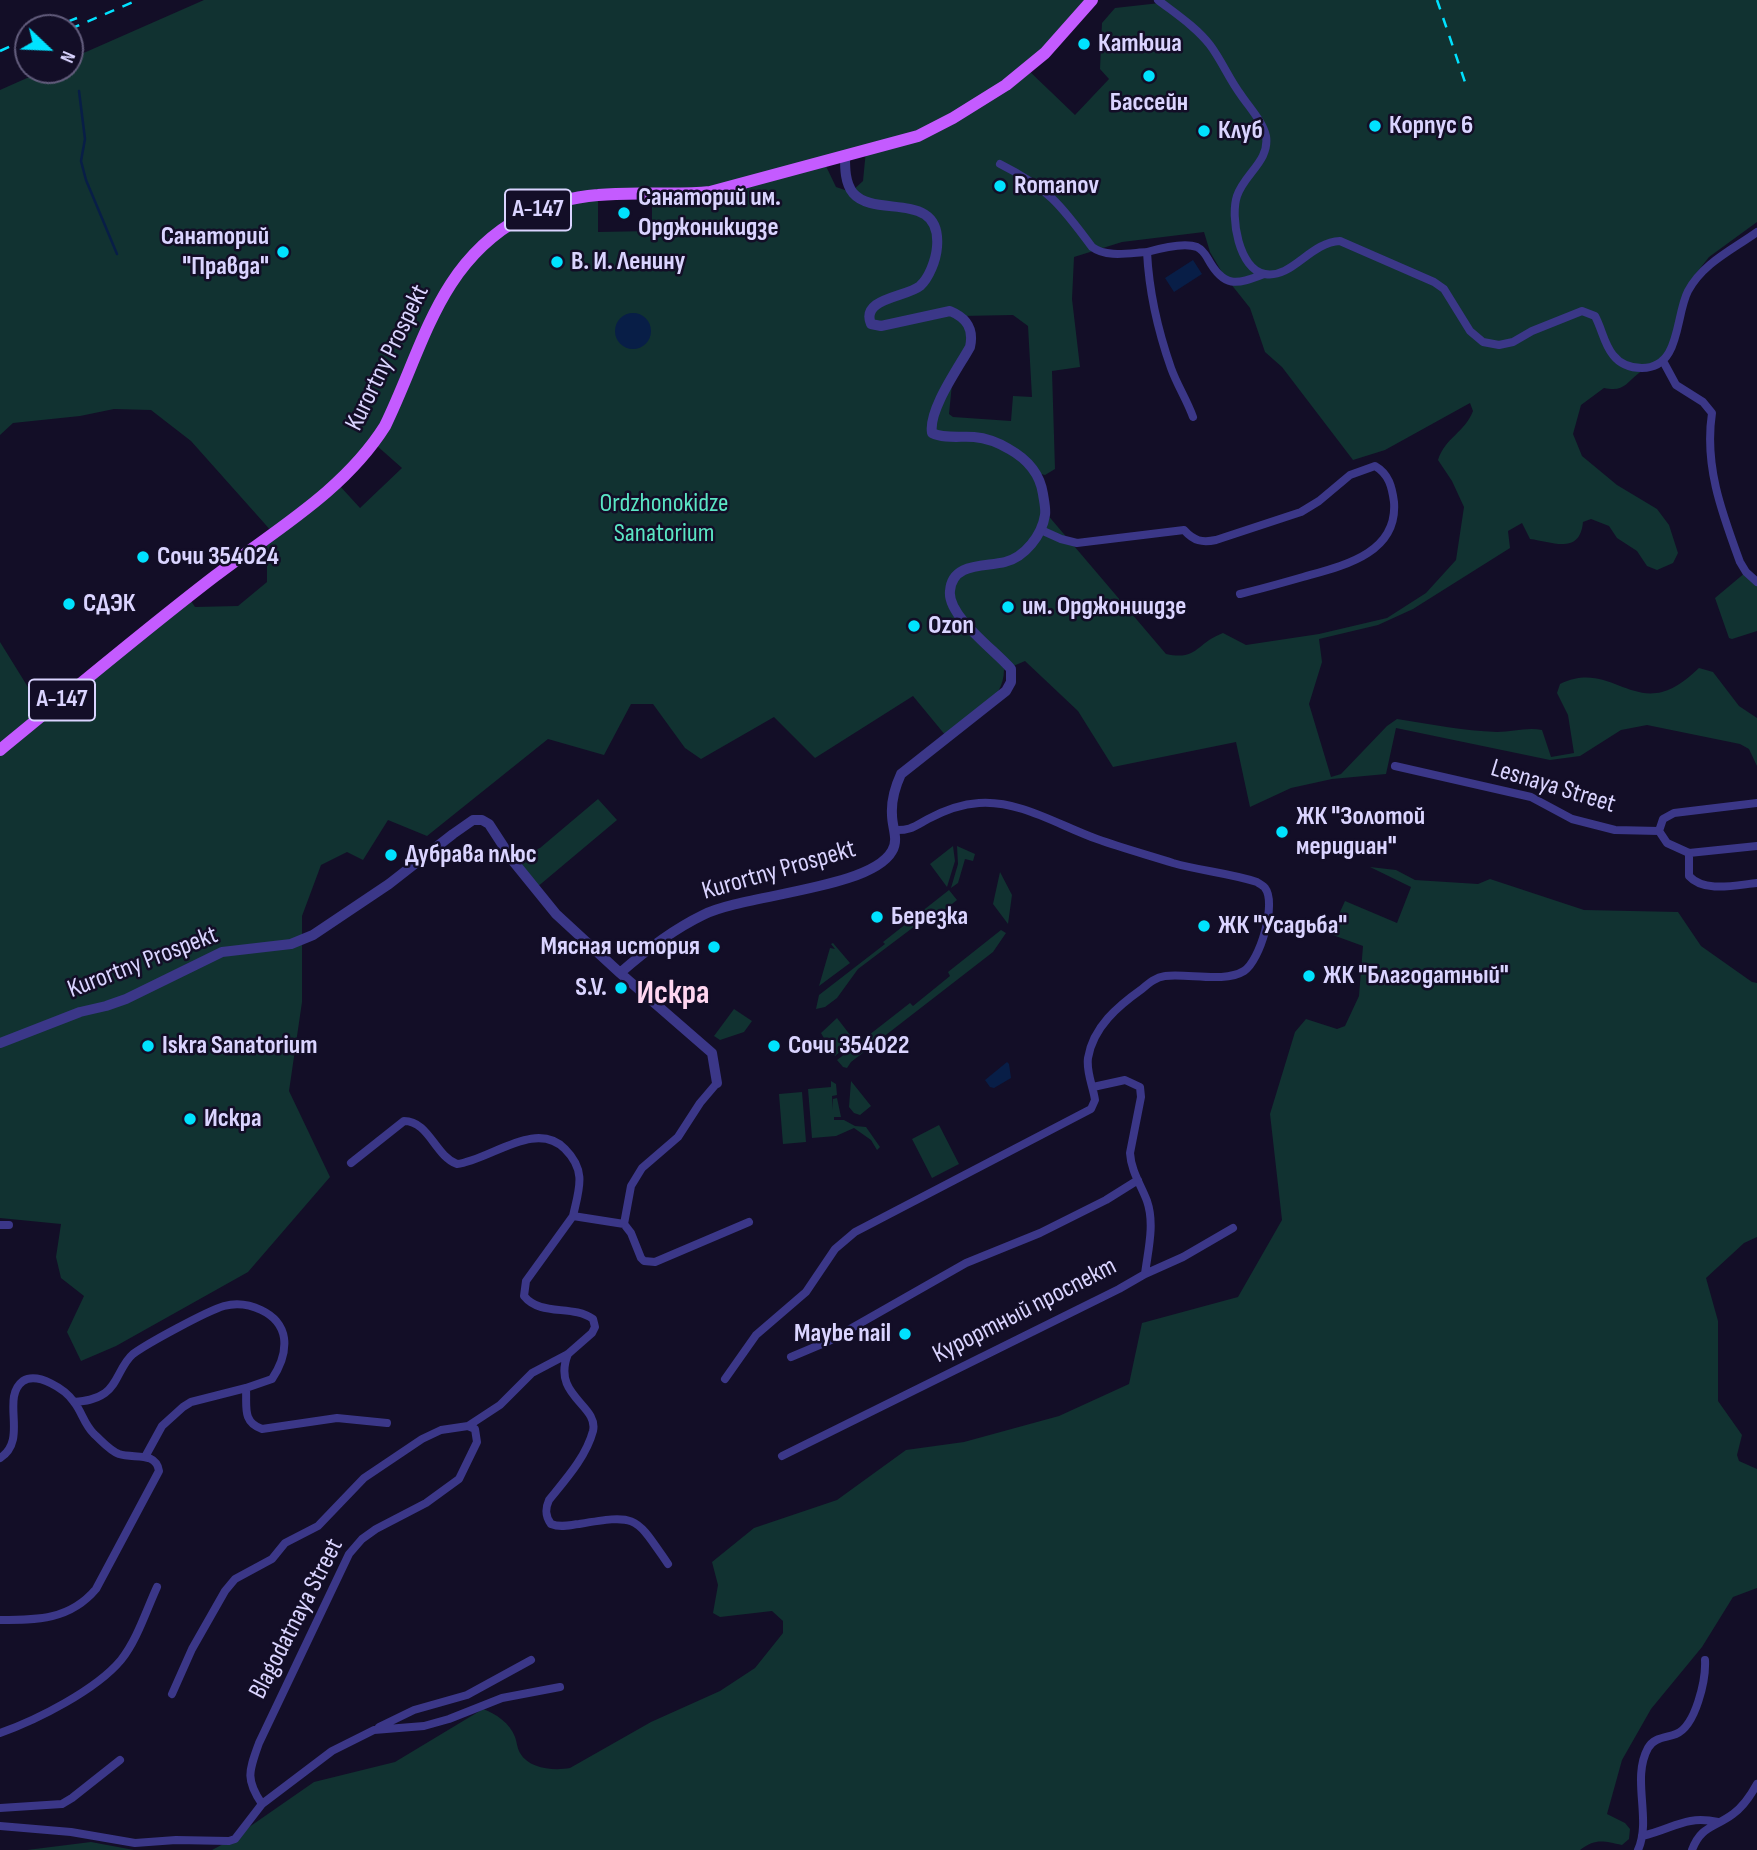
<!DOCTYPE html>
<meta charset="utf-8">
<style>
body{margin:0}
#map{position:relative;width:1757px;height:1850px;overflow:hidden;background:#130e27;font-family:"Sofia Sans Condensed",sans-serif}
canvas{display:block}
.north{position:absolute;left:14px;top:14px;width:70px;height:70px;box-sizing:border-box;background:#130e27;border:2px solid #635d7d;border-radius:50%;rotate:113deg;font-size:19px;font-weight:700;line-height:28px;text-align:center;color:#dad4ff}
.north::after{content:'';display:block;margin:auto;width:24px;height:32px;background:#00e2ff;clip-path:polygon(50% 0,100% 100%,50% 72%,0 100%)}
</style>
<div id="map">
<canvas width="1757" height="1850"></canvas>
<div class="north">N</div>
</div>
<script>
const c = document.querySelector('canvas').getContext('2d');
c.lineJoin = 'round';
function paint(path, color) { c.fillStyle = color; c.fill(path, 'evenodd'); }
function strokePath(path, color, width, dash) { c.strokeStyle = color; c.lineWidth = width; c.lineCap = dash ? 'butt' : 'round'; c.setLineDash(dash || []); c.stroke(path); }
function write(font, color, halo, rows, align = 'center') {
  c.font = font + ' "Sofia Sans Condensed",sans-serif'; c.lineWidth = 5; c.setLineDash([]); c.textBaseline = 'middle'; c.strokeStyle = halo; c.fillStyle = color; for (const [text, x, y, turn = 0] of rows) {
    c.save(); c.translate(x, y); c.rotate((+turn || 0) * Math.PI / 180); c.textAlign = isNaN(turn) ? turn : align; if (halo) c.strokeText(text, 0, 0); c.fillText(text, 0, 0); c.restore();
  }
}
paint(new Path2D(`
 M204,0H1091L1026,68L1075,115L1109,79L1100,69L1102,23L1115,8L1160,3L1163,0H1757V222L1709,257L1694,276L1673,344L1660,366C1653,368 1644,369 1639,373C1625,384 1624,392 1604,388L1581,405L1573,434L1582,456L1617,485L1657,509L1669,525L1678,553L1673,563L1657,570L1647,566L1637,551L1617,538L1609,526L1591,519L1583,522C1580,555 1553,542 1530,539L1522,523L1508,531L1510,548L1413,609L1378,625L1319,639L1322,662L1309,704L1331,777L1341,774L1387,726L1397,719C1430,724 1463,731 1497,732C1512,732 1527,727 1542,730L1551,757L1574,753L1568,715L1557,693L1560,684C1604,663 1625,701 1662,692C1677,688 1688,678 1699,668L1713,672L1739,706L1757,718V766L1749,749L1740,744L1647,725L1621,730L1580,756L1550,760L1396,728L1386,774L1332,779L1291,788L1250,807L1236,742L1113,767L1078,711L1025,661L1004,670C1004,702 969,719 946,736L913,696L815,758L774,717L701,759L685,748L653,704H631L604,755L548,739L427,836L388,820L363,860L347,852L321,865L302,916V1002L289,1091L330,1177L248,1272L116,1346L81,1361L67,1332L84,1296L61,1278L56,1257L61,1224L0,1218V642L44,713L191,601L195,607L238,606L267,582V545L273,533L191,441L151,410L114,409L80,416L13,423L0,435V90L45,70H70V59ZM866,150L863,181L851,192L836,187L824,162ZM652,194V231L598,232V197ZM1204,232L1210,252L1223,274L1250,308L1265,352L1282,367L1353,460L1385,450L1470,403L1473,411C1465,432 1445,438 1438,460L1452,481L1464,507L1456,560L1426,593L1387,618L1319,634L1246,645L1223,633C1196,643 1198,661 1166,654L1046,513L1036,473L1045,475L1055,469L1052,371L1080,367L1072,299L1074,257L1122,242ZM1013,315L1028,326L1032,397L1013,396L1011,421L953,417L949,414L952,384L972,337L961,316ZM376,445L402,468L360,508L339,485Z
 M1746,572L1757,582V631L1732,639L1729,638L1715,598Z
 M598,799L617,820L536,888L513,861L540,848Z
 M953,846L955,861L947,887L930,864Z
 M957,846L975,854L973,861L965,859L958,883L951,888L958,864Z
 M1370,867L1396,870L1415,880L1478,884L1490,879L1584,910L1678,912L1701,946L1752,982L1757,983V1237L1744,1243L1706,1278L1718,1321V1401L1742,1435L1737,1455L1739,1461L1757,1469V1588L1733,1597L1702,1647L1651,1709L1622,1760L1607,1814L1625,1823L1630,1829L1629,1839L1622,1845C1603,1841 1596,1838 1580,1850H212L229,1841L314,1782L395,1762L483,1709C496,1714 510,1723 515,1737C517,1742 517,1748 520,1753C529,1769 554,1771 570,1768L651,1722L720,1691L755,1668L783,1633V1621L772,1611L720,1617L713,1613L718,1585L712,1562L754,1528L837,1500L906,1450L964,1442L1059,1416L1129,1384L1142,1323L1238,1297L1282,1220L1270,1114L1295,1032L1306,1019L1337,1029L1345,1026L1359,996L1363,946L1330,934L1345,901L1397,923L1411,887Z
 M1000,872L1012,895L1008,924L993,904Z
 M949,890L957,900L933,919L919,923L858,969L837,998L825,1007L816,1009L819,995L885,944L883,942Z
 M1001,930L1006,933L993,952L851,1062L847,1068L843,1067L837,1060L910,1003L913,1006L950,976L948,972Z
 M833,943L850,963L819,986L830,948L835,949L831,944Z
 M734,1009L752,1021L744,1032L720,1040L714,1036Z
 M837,1018L854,1040L835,1056L826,1042L829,1040H825L821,1033Z
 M831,1081L836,1084L837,1095L832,1096L833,1110V1099L837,1098L841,1117H834V1120H844L855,1126L866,1127L880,1147L877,1150L871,1140L854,1128L836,1136L812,1138L808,1089L831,1087Z
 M851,1081L871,1106L860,1115L854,1113L849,1107Z
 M802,1092L806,1142L783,1144L779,1094Z
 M939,1125L959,1164L932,1178L912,1139Z
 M91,1842L134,1850H27Z`), '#113231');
paint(new Path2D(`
 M1193,260L1202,274L1174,292L1165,278Z
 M615 331a18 18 0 1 1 36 0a18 18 0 1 1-36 0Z
 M1007,1062L1009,1064L1011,1078L994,1088L990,1087L985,1080Z`), '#081e47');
strokePath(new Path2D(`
 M79,91L85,139L81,161L86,180L117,254`), '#081e47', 2.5);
strokePath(new Path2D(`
 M1158,0C1176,14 1196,27 1210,45C1222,61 1229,79 1241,95C1249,107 1263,122 1266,136C1270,161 1244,174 1237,196C1230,217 1239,270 1265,274C1292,279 1310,242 1340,241L1434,282L1444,289L1470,331L1483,342L1499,345L1513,342L1532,331L1582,311L1595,316C1602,329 1604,344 1613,355C1620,364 1630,368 1642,368C1681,368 1675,316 1688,291C1703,263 1732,250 1757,232
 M1000,164C1048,188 1061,205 1092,247C1107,258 1129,253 1147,252
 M1663,361L1676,385L1703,402L1712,413C1704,466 1722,513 1740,562L1746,572L1757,582
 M1193,417C1187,400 1177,385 1171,368C1158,331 1149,291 1147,252C1161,248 1184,242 1197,247C1203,250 1205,254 1208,259C1224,288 1236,285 1264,274
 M1041,530L1061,539L1077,543L1184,530C1194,541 1202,543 1216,540L1301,512L1319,501L1350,475L1375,466C1389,474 1392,487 1394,502C1398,554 1342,566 1303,577C1282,583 1261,589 1240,594
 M1395,766L1531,797L1572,819L1615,830L1659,831
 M1757,803L1674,813L1663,819L1659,831L1667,843L1689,853L1757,846
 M1689,853V876C1704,893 1736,885 1757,883
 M717,1083L700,1103L678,1137L642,1168L631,1186L624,1224L631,1233L641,1258L644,1261L655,1262L749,1222
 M351,1163L404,1121C429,1121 435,1156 457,1164C490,1160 536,1119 565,1149C587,1171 579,1189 573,1216
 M0,1225H9
 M1145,1274L1183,1257L1233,1228
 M568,1354C551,1396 599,1405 593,1431C586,1457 566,1479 549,1500C545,1509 545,1516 551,1524C561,1528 569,1525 579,1524C638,1514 635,1516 668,1564
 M791,1357L829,1341L966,1263L1040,1233L1106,1200L1138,1180
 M725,1379L756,1335L806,1292L835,1249L855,1232L1091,1109L1095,1100C1093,1086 1086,1072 1088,1058C1093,1027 1118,1006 1142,989C1149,983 1156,977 1165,976C1187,973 1225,983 1244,971C1260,961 1277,903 1265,888C1264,886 1258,883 1257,882C1229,873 1201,871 1173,863C1148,855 1122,848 1097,839C1060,826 1020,800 979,803C963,804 943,811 928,819C915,826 910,831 894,830
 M246,1388C247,1407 242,1422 262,1429L337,1418L387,1423
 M74,1402C85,1401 95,1400 105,1393C118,1384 120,1365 133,1354C148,1343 207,1311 224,1306C247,1300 280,1312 284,1338C286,1353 280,1367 272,1379L246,1388L191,1402L183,1407L162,1426L145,1457
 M782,1456L1119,1289L1145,1274C1148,1250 1155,1224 1147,1201C1141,1185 1131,1171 1130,1153L1141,1097L1140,1087L1125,1080L1093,1087
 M0,1458C29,1440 0,1398 23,1381C38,1372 65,1389 74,1402C82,1412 84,1424 94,1434C102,1441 109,1450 119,1454C134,1459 156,1451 159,1471L96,1589C70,1620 37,1620 0,1620
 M172,1694L192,1649L225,1591L235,1579L272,1559L285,1543L318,1526L364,1478L422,1439L441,1430L468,1426L500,1405L532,1373L568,1354L592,1333L595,1327L593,1319C572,1304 541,1317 524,1296L526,1281L573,1216L624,1224
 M379,1727L414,1710L467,1695L531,1660
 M0,1733C37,1720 96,1690 121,1660C137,1640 146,1611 157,1587
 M262,1804C245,1779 249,1771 259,1743L349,1554L362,1539L376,1529L426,1503L459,1479L477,1442L475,1429L468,1426
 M0,1808L62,1804L72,1798L120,1760
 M0,1826L71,1832L135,1843L176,1840L229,1841L235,1839L262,1804L332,1751L374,1730L424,1726L449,1719L502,1698L560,1687
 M1642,1836C1674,1829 1684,1815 1718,1822
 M1638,1850C1652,1819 1631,1779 1648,1748C1654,1737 1666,1738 1676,1734C1696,1726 1706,1679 1705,1660
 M1692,1850C1701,1826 1714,1828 1733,1814C1743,1807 1751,1795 1757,1784`), '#3b3788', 8);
strokePath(new Path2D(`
 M620,973C645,951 672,930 703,915C745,894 871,889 892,851C899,840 892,827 892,815C891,800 895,787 901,774L1006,691L1011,682V669C996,651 947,616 950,591C952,562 985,567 1005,562C1025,557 1042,535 1045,515C1046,509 1044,501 1043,494C1040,474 1027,459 1009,449C999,443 986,438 974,437C961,436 944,439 932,433C928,410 959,367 970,347C974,329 967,318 950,311L881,326L871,324C860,298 907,297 920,286C929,278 936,260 937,247C942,189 875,219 853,193C845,183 845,168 845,157
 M0,1043L80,1012L106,1006L126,999L222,952L291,944L313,935L389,884L453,834L473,820H482L489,824L513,861L556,914L620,973L712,1053L717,1083`), '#3b3788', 10);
strokePath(new Path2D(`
 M0,750C71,692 142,632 215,576C275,530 344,491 385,426C424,346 438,263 522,217C545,205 571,197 598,195C635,191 672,196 710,192L918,136L953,118L1006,85L1045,53L1092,0`), '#c45bff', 12);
strokePath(new Path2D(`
 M1437,0L1467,88
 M52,28L77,18
 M70,29L138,0
 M0,51L28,38`), '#00e2ff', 2.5, [10, 9]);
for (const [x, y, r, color] of [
 [1084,44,7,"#00e2ff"],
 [1149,76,7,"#00e2ff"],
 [1375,126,7,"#00e2ff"],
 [1204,131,7,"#00e2ff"],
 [1000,186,7,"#00e2ff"],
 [624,213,7,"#00e2ff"],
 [283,252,7,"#00e2ff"],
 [557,262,7,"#00e2ff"],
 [143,557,7,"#00e2ff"],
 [69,604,7,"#00e2ff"],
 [1008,607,7,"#00e2ff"],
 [914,626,7,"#00e2ff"],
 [1282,832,7,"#00e2ff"],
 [391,855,7,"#00e2ff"],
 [877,917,7,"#00e2ff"],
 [1204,926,7,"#00e2ff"],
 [714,947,7,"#00e2ff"],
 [1309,976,7,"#00e2ff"],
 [621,988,7,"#00e2ff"],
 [148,1046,7,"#00e2ff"],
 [774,1046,7,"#00e2ff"],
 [190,1119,7,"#00e2ff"],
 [905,1334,7,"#00e2ff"]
]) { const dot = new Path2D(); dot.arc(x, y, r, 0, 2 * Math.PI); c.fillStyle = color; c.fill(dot); strokePath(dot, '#130e27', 2.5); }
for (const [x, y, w] of [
 [538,210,66],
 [62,700,66]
]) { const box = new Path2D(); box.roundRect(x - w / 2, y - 20.5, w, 41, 5); c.fillStyle = '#130e27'; c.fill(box); strokePath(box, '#dad4ff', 2); }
write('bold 24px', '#dad4ff', null, [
 ["А-147",538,210],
 ["А-147",62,700]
]);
write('bold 26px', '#dad4ff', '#130e27', [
 ["Катюша",1098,44],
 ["Бассейн",1149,103,"center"],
 ["Корпус 6",1389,126],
 ["Клуб",1218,131],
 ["Romanov",1014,186],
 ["Санаторий им.",638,198],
 ["Орджоникидзе",638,228],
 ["Санаторий",269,237,"right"],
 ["\"Правда\"",269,267,"right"],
 ["В. И. Ленину",571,262],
 ["Сочи 354024",157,557],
 ["СДЭК",83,604],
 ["им. Орджониидзе",1022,607],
 ["Ozon",928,626],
 ["ЖК \"Золотой",1296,817],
 ["меридиан\"",1296,847],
 ["Дубрава плюс",405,855],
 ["Березка",891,917],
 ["ЖК \"Усадьба\"",1218,926],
 ["Мясная история",700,947,"right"],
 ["ЖК \"Благодатный\"",1323,976],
 ["S.V.",607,988,"right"],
 ["Iskra Sanatorium",162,1046],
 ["Сочи 354022",788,1046],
 ["Искра",204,1119],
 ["Maybe nail",891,1334,"right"]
], 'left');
write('26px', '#dad4ff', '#130e27', [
 ["Kurortny Prospekt",388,358,-64],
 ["Lesnaya Street",1553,787,17],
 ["Kurortny Prospekt",779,871,-16],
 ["Kurortny Prospekt",143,963,-21],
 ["Курортный проспект",1025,1311,-27],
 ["Blagodatnaya Street",297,1619,-63]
]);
write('26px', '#5ae5c4', '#130e27', [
 ["Ordzhonokidze",664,504],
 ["Sanatorium",664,534]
]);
write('bold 33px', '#ffd6f0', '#130e27', [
 ["Искра",673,995]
]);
</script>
